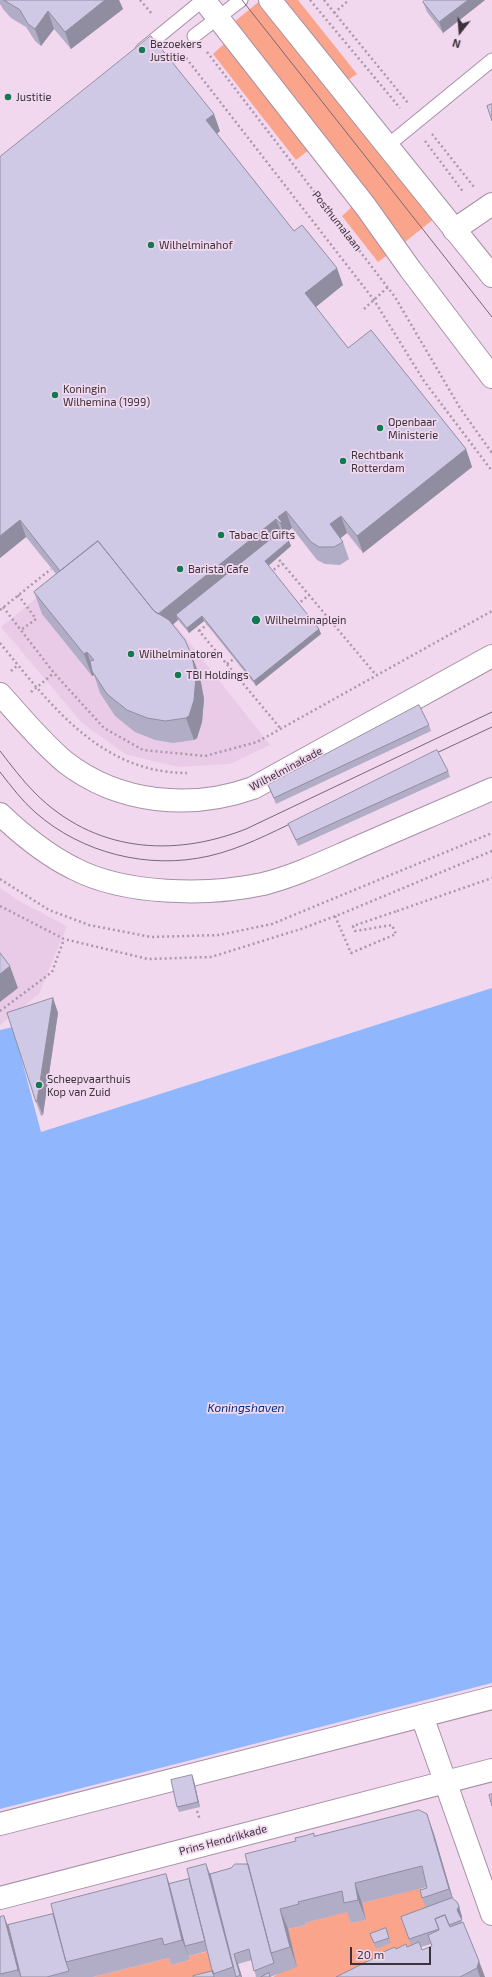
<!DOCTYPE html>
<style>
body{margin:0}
#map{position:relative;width:492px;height:1977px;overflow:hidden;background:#f1d8ef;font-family:"Exo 2",sans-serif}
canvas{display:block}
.north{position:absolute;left:440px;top:12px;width:40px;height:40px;-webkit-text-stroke:3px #f1d8ef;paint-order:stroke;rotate:197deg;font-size:11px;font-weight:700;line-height:16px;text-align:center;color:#3b323a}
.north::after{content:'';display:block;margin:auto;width:14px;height:18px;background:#3b323a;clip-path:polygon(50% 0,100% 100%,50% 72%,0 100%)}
.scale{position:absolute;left:350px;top:1947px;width:81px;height:18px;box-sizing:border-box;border:2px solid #3b323a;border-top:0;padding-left:5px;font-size:12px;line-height:14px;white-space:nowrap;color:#3b323a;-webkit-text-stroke:3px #f1d8ef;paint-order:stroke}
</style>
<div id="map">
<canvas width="492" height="1977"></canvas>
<div class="north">N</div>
<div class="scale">20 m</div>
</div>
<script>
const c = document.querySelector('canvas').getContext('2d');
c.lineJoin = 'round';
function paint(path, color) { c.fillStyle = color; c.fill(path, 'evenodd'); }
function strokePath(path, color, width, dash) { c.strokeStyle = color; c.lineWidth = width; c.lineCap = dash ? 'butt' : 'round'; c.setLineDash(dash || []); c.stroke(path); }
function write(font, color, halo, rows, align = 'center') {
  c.font = font + ' "Exo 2",sans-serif'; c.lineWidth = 3.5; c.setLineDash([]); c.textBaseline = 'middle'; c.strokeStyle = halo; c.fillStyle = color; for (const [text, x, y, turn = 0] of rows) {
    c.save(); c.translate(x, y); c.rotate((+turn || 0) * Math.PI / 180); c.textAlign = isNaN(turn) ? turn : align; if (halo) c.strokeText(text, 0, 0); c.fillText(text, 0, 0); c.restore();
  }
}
paint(new Path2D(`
 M108,539L270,745L230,764L178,767L125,754L82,723L1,627Z
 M0,888L19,901L67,926L39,994L0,1025Z`), '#eacbe7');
paint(new Path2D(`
 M261,0L435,218L405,242L234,22Z
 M285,0H298L357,74L348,80Z
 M225,43L310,149L296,160L213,54Z
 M355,204L389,254L378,262L342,216Z
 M421,1888L429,1918L413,1950L381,1977H273L278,1974L288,1929L306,1925L305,1923L349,1911L351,1923L365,1920L362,1903Z
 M210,1951L216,1976L212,1977H93L169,1958L171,1965L190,1960L189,1956Z`), '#fba48c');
paint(new Path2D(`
 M492,988V1683L0,1809V1030L13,1027L41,1132Z`), '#90b7fe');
const lane = new Path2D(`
 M194,36L241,0
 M142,50L203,0
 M387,146L492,60`);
const street = new Path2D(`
 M454,230L492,204
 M422,1716L492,1914
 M0,1824L492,1698
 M0,1898L492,1770`);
const secondary = new Path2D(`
 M204,0L366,207L410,269L492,377
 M270,0L492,276
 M0,694C21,717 41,742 65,762C119,804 191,810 253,788L492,656
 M0,814C22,835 45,854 73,868C124,895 207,896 263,884C295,876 326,861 356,848C401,828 447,809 492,789`);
strokePath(lane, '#a790a4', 15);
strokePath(street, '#a790a4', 24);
strokePath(secondary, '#a790a4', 24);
strokePath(new Path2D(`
 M140,0L153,15
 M310,0L400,108
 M324,0L408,103
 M334,13L349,0
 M207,52L395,297L460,408L492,453
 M183,54L374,300L424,381L492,471
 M432,134L474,187
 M425,141L464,193
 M364,309L389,286
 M276,556L309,595
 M270,573L282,563
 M18,595L36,619L21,630
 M297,605L309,595L376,675
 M3,607L54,673L104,728L143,750L205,756L257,742L492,611
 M0,610L51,569
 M195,626L281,729
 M199,631L209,623
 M0,643C50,704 100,773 187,773
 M227,664L236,657
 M11,671L18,665
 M31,692L54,673
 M0,879L49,910L89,925L151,937L219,935L272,924L492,833
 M0,906L64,939L148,959L211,957L301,929L341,914L492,851
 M335,916L351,953L396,934L392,925L355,931L353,926L397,911
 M0,1011L52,972L64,939
 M197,1811L200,1820`), '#aa98a9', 2.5, [2, 3]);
strokePath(lane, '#fff', 13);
strokePath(street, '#fff', 22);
strokePath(secondary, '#fff', 22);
strokePath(new Path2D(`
 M242,0L492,317
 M0,751C11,765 22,780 35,793C94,852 172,858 246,829L492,712
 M428,757L492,727
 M0,772C11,786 22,801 36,813C82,853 148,870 209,856C240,849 269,834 298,820`), '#776875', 1);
strokePath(new Path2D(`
 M397,911L492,878`), '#aa98a9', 2.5, [2, 3]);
paint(new Path2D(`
 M0,0H119L123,9L71,49L54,29L41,46L35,41L26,27L11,18L3,9L0,4Z
 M425,0H485L443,33L427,12L423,2Z
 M220,131L216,134L294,231L343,285L315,307L348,348L466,449L472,467L363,553L347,533L340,538L343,542L349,559L340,565L325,564L317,560L292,528L286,533L288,539L289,541L291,546L268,566L319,629L321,634L256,686L204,621L189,633L178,620L173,625L200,677L204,699L202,722L197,738L194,740L173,743L155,740L135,732L115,716L100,693L94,675L92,676L42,614L34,592L56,574L26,537L0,558V157Z
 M429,725L431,731L276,804L268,785Z
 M448,771L450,777L298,846L288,824Z
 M53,998L58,1013L43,1115L41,1116L36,1102Z
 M192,1775L194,1781L200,1807L179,1812L177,1807Z
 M427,1814L434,1834L453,1899L459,1906L462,1917L461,1920L485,1977H336L396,1949L407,1947L411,1945L401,1917L426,1908L422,1898L427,1888V1887L362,1903L366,1920L351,1923L347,1912L305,1923L306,1925L288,1929L297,1967L270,1977H256L252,1960L238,1964L242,1977H193L213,1971L208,1951L189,1956L188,1954L190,1960L171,1965L169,1958L93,1977H0V1917L8,1925L53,1914L166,1874L169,1884L248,1864L315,1836ZM431,1944L432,1946L422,1950L421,1947Z
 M386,1928L391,1943L376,1949L370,1934Z`), '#b2adc6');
paint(new Path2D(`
 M105,0H119L123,9L71,49L65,32Z
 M468,0H485L443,33L439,22Z
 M48,11L54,29L41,46L35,29Z
 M214,114L220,131L212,138L206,120Z
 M337,268L343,285L311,311L305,293Z
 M466,449L472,467L363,553L357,536Z
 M286,511L292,528L286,533L288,539L286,540L278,517Z
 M341,516L347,533L336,542L330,524Z
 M276,519L283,536L176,615L178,620L162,633L156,616Z
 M20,520L26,537L0,558V536Z
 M289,541L291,546L267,567L265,561Z
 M202,616L204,621L189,633L187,628Z
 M319,629L321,634L256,686L254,681Z
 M87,652L95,674L92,671L94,675L92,676L84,654Z
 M192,656L200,677L204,699L202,722L197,738L194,740L186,718Z
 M10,966L18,988L0,1002V974Z
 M53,998L58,1013L43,1115L37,1101Z
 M192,1775L194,1781L200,1807L198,1802Z
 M427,1814L434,1834L456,1909L449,1889Z
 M206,1864L214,1884L236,1977L233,1967Z
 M166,1874L173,1894L185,1946L190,1960L182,1940Z
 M355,1883L362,1903L366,1920L358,1900Z
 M459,1906L462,1917L461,1920L457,1910Z
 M280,1909L288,1929L297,1967L290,1947Z
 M4,1916L12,1936L21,1977L18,1970Z
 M234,1954L238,1964L242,1977H241L240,1975Z
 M479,1961L485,1977H480L477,1968Z`), '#918da1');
const building = new Path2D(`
 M4,0H105L65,32L48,11L35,29L28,24L20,10Z
 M425,0H468L439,22L423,2Z
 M151,36L214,114L206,120L294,231L302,225L337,268L305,293L348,348L371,330L466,449L357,536L341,516L330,524L343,542L334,547H319L311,542L286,511L278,517L282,522L280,523L276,519L158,614L154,611L98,541L60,571L20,520L0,536V157Z
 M492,104V121L487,106Z
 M281,531L289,541L265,561L319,629L254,681L202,616L187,628L176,615Z
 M98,541L154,611L169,620L185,640L192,656L196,677L194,700L189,716L186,718L165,721L147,718L127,710L107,694L92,671L90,661L94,660L87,652L84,654L34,592Z
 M419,705L429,725L274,798L268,785Z
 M437,750L448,771L296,840L288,824Z
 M0,953L10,966L0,974Z
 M53,998L37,1101L36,1102L7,1013Z
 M192,1775L198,1802L177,1807L171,1780Z
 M492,1794V1806L489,1795Z
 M419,1810L427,1814L449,1889L422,1898L420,1890L427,1888L422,1866L355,1883L358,1900L344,1903L342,1891L298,1902L299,1904L280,1909L290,1947L271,1953L245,1854L296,1841L295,1838L304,1836L314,1833V1836Z
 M206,1864L233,1967L213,1974L187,1869Z
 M235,1864H248L271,1953L274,1963L254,1971L249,1949L234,1954L240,1975L236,1977L210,1874L231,1868Z
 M166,1874L182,1940L164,1945L162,1938L66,1962L51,1904Z
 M189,1879L205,1941L185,1946L169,1884Z
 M452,1898L457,1902L459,1906L457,1910L462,1920L449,1925L445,1915L435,1919L439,1929L409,1939L401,1917Z
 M53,1914L66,1962L69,1971L47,1977H21L8,1925Z
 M445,1915L450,1927L463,1922L479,1961L477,1968L460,1977H336L374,1958V1956L395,1947L396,1949L406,1944L407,1947L419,1942L422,1950L432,1946L428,1935L439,1930L435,1919Z
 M4,1916L18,1970L0,1974V1917Z
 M386,1928L389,1938L374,1943L370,1934Z
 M213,1971L214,1977H193V1976Z
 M269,1973L270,1977H261Z`);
paint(building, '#cfc9e6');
strokePath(building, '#918da1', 1);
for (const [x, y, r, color] of [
 [142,50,4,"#137952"],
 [8,97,4,"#137952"],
 [151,245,4,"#137952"],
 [55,395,4,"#137952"],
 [380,428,4,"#137952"],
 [343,461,4,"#137952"],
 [221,535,4,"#137952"],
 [180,569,4,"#137952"],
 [256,620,5,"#137952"],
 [131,654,4,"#137952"],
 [178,675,4,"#137952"],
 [39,1085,4,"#137952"]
]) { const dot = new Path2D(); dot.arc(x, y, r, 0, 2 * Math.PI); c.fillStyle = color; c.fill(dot); strokePath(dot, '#f1d8ef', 1.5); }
write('11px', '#3b323a', '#f1d8ef', [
 ["Bezoekers",150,44],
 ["Justitie",150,57],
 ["Justitie",16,97],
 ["Wilhelminahof",159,245],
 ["Koningin",63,389],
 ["Wilhemina (1999)",63,402],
 ["Openbaar",388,422],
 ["Ministerie",388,435],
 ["Rechtbank",351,455],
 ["Rotterdam",351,468],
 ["Tabac & Gifts",229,535],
 ["Barista Cafe",188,569],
 ["Wilhelminaplein",265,620],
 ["Wilhelminatoren",139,654],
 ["TBI Holdings",186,675],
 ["Scheepvaarthuis",47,1079],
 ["Kop van Zuid",47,1092]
], 'left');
write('11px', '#3b323a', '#f1d8ef', [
 ["Posthumalaan",337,221,52],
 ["Wilhelminakade",286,769,-28],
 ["Prins Hendrikkade",223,1840,-15]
]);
write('italic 12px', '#052d7b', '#f1d8ef', [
 ["Koningshaven",246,1408]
]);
</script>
